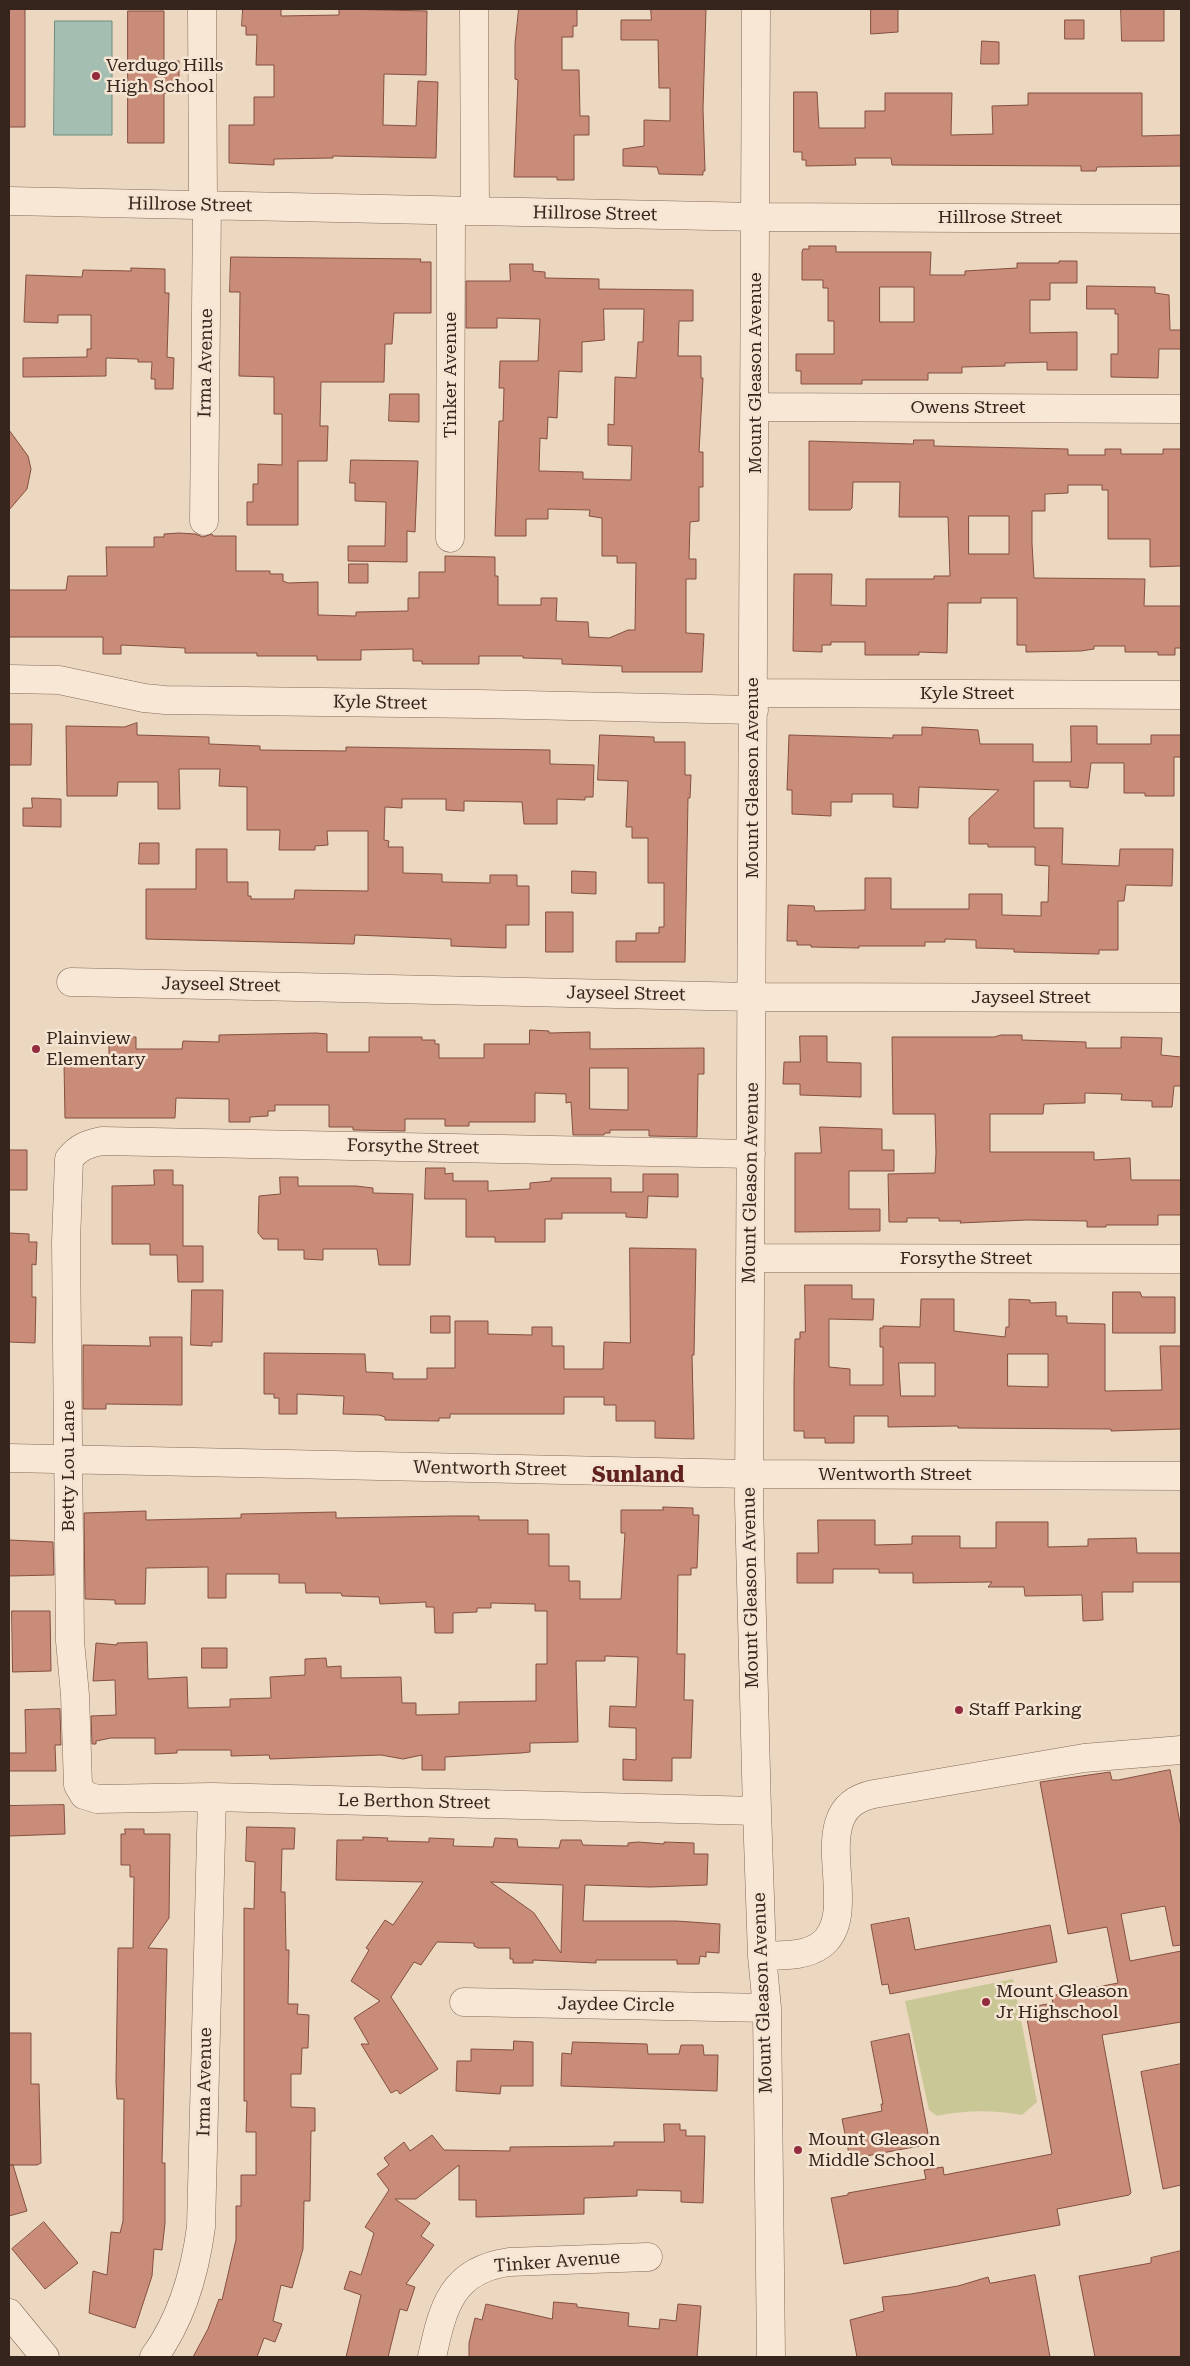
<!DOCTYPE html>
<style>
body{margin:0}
#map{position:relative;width:1190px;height:2366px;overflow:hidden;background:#ecd8c1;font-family:"Roboto Serif",serif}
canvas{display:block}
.frame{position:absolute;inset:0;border:10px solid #35251d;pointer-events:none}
</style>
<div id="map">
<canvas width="1190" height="2366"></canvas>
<div class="frame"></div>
</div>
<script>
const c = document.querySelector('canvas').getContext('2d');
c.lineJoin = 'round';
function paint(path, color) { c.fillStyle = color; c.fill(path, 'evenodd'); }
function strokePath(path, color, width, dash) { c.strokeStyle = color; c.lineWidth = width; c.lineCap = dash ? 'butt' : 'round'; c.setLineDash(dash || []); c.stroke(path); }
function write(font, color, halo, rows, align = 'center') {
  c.font = font + ' "Roboto Serif",serif'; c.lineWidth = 5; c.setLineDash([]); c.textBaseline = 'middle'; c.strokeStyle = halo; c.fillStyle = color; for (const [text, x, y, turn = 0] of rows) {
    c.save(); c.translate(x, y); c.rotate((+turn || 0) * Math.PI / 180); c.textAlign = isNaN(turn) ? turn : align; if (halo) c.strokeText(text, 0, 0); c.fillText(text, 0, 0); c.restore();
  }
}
paint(new Path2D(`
 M1013,1979L1037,2102L1022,2115C993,2110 966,2110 937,2116L929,2110L905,2001Z`), '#cac796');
const water = new Path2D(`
 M55,21H112V135H54Z`);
paint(water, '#a4bfb2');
strokePath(water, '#6b8c7e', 1);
const building = new Path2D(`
 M9,9H25V127H9Z
 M243,9H281V16L339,15V9L427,11L426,75L384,74L383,125L416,126L418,81L438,82L436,158L333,156V158L274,159V165L229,163V125H254V97H274V65H256L257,35H246V26H242Z
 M519,9H577V26H573V37H562V70H579L580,116H589V135H574V180H557V177H514L518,80L515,79V44Z
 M651,9H706L703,109L705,171H703V175L659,174L657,167L623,166V149L644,146V120L670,121V88H659L658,40H621V20H651Z
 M871,9H898V32L871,34Z
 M1121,9H1164V41H1122Z
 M128,11H164V61H179V93H164V143H128Z
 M1065,20H1084V39H1065Z
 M982,41L999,42V64H981Z
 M794,92H817L819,128H865V111H885V93H952L951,135L993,134L992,106L1028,105V93H1142V136L1181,135V166L1097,167L1096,171H1081V166L892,165L891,158H855L856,165L806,166V160H802V152H794Z
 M809,246H836V252H931L930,275H965V271L1017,268V263H1059V261H1077V283H1050V300H1030V333L1077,332V370H1047V362L1005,363V366L962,367V373H928V380H862V384H801V371H796V354H834V321H828V288H823V280H802V252L803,249H809ZM880,287H914V322H880Z
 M231,257L421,259L420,262H431V313H394L392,344H385L384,382H321L320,426H328L327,461H298V525H247V502H253V484H258V464L282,465V414H274V377L239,376L240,292H230Z
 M510,264H533V271L545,272V278L599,279V289L693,290V321H679L678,356H701V378H703L699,452H703V487H699V521L690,522L689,559H696V579H686V633L704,634L702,672H622V666L562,664V659L523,658V656H479V664H422V661H413V649L361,650V660H317V656H257V653H185V648L121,645V654H103V637H9V590H66L68,576H107L106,547H154V537H164V534L179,533L195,534L203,537L212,534L213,536H236V571H270V574H283V581L288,583L318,582V615L356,616V612L408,611V598H419V572H445V556L495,557V576H498V605H541V598H557L556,621L588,622L589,637L609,638L628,630H635L636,563H617V556H602V518L589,516L590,510L548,509V519H526V536H495L499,421H503L504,388H499L500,361H538L540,319L497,318V328H466V281H510ZM604,309H644L643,342H638L636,378L615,377L614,425L608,424V445L632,446L631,480L583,479V472L539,471L540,438L547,439L548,417L557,418L559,371L582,372V342L604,340Z
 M131,268L165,269V293H169L167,357L174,358L173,389H155V379H151L152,362H138V359L106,358V376L23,377V358L87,357V349H91V315H58V323L24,322L26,275L82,277L83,270L131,271Z
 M1087,286L1155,287V293L1169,295L1170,330H1181V349H1159L1158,378L1111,377V354H1118V314H1115V309H1087Z
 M390,394H419V422L389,421Z
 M9,430L28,456L31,469L27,489L9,510Z
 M914,440H934V446L1068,449V455H1105V449H1121V454H1163V449H1181V566L1150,567V539H1108V490H1102V485H1068V493L1045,494V511H1032V543L1034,578L1145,579L1144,606H1181V648H1175V655H1158V652H1125V646H1094V649L1081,651L1026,652V645H1017V598H981V603H948L947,653L919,652V655H865V642H831V645H822V652L793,651L794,574H832L831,605L866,606V579H934V576H950L948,517H899L900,482H853L852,508L850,510H809V441L913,444ZM969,516H1009V554H969Z
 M351,460L418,461L415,532L407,531V562L348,561V546H385L386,502L355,501V483H350Z
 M349,564H368V583H349Z
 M137,723V735L209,737V744L260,746V750L346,751V747L550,750V764L594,765L593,797H585V800L557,799V824H524L522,802L464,801V811L446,810V799H402V808L385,807L384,840L389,841L388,847H403V873L442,874V882L490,883V875H517V886H529V925H506V948L451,946V939L355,935L354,944L146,939V889H196V849H227V882H248V896H251V899H294L295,890L368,891V831H327L328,845L315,846V850H279L280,830H247V787L219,786L220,769H179L180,809H158V782H118L117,796H67L66,726L124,727Z
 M9,724H32L31,765H9Z
 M1071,726H1097V744H1151V735H1181V757H1174V796H1145V793H1124V763H1091L1088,788L1070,787V781H1034V828H1063L1062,864L1119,866L1120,849H1173L1172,886L1126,885L1124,901H1118V950H1099V954L1014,952V949L976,948V940L945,939V942H925V946H859V948L811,947V945H797V941H787L788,905L814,906L815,911L865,910V878H891V909H969V894H1002V915L1041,916V902H1048L1049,866L1035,865V847H988V844H969V818L999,790L919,787L918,808L893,807V794H852V802H831V816L792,814V790H787L789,735L893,738V735H922V727L978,730L980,744H1033V762H1071Z
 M600,735L654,737V742H685V775H691L690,798H688L685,962H616V941H636V933H659V927H664V883H648V838H632V827H626L628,781L598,780Z
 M32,798L61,799V827L23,826V808H32Z
 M140,843H159V864H139Z
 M572,871L596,872V894L572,893Z
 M546,912H573V952H546Z
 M530,1030L549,1031V1033L590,1032V1049L704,1048V1074H698L697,1137L649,1136V1130H610V1133H605L604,1135H573L571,1102L566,1103V1094L535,1093V1122H469V1126H445V1119H405V1131L353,1130V1127H329V1105H275V1111H268V1116L250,1117V1122H229V1099L176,1098L175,1118H65L64,1063H109V1037H136V1049H182L183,1041L219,1042V1035L316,1033L327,1034V1052H369V1037H422V1040H435V1044H439V1058H484V1044H529ZM590,1068H628V1110L590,1109Z
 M1001,1035H1022V1040L1086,1042V1048H1121V1037L1162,1038L1161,1055L1181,1057V1086H1174L1172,1107H1152V1101L1121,1100L1122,1094L1085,1093V1103L1044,1104L1043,1114H990V1152H1094V1160L1130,1158L1131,1180H1181V1215H1158V1225H1106V1227H1087V1221L1027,1220L960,1223L961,1221H939V1218H907V1222H889L888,1174L935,1173L936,1153L935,1114H893L892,1037H994Z
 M800,1036H827V1062L861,1063V1097L800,1095V1084H783L784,1062H800Z
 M820,1127L882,1129V1150H894V1171H849V1209H880V1231L795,1232V1153H821Z
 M9,1150H27V1190H9Z
 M426,1168H445V1174L453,1173V1181H488V1191L530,1189V1183L551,1181V1178H611V1192H643V1174H678V1197L648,1196L647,1218L626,1217V1213H562V1219H545V1242H495V1237H466V1199H425Z
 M154,1170H173V1185H183V1246H203V1282H178L177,1255H150V1244H112V1186L154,1185Z
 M280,1177H298V1186H356L373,1188V1193L413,1194L410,1265H379L377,1249H323V1260L304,1259V1250H278V1239H263L258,1233L259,1196L280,1194Z
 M9,1233L29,1234V1242H37L36,1265L32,1264V1297H36L35,1343L9,1342Z
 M630,1248L696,1249L694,1355H692L694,1439L655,1438V1421H616V1405H604V1397H564V1414H450V1418H439V1421L385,1420V1417L379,1415L343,1414L344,1396L297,1394V1414H279V1398H274V1394H264V1353L365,1354L366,1372L393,1373V1379H427V1368H455V1321H488V1334L532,1335V1327H552V1346H564V1369H603L604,1342L630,1343Z
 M805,1285H852V1299H874L873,1320L829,1319V1367L850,1369V1385H883V1347H880V1328H883V1326L920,1327L921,1299H954V1331L1005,1337L1006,1327H1009V1299L1030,1300V1303L1056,1302V1316H1067V1323L1105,1324V1391L1162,1390L1160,1346H1181V1429L1111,1431V1429L958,1428V1426L888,1427V1416H854V1443H825V1438H804V1431H794V1382L795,1339H800V1332H805ZM1008,1354H1048V1387L1008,1386ZM899,1363H935V1396H901Z
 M192,1290H223L222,1342H212V1346L191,1345Z
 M1113,1292H1140L1142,1297H1175V1333H1113Z
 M431,1316H450V1333H431Z
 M150,1337H182V1405L106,1404V1409H83V1345L150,1346Z
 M663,1507L693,1508V1515H699L697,1568H691V1575H678L677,1654H685L684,1700H693L691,1758H672V1781L623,1780V1759L636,1760V1728L609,1727L610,1706L636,1707L638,1657L605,1656V1661H576L578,1742L530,1743V1752L521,1753L445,1757V1770H422V1755L403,1759L381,1755L270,1759L269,1755L231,1756V1750H177V1753L155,1754V1738H111L96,1741V1744H92L91,1716L116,1715L115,1680L93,1681L96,1643L117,1645V1643L147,1642L148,1679L187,1677L188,1708L230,1707V1699L271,1698L270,1677L305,1675V1659L326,1658L327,1667L341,1666V1678L401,1677L402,1703H416V1715L459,1714V1702L536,1701V1664H547V1611H535V1604L491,1603V1608H477V1612L453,1613V1633H435L434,1607H426V1602L380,1604L379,1597L342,1596L341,1593H306L305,1583H279V1574H226V1598H208V1567L146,1568L145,1604H115V1600L85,1599L84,1513L146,1511V1520L241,1518V1514L336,1512V1518L452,1516H479V1520H528V1534H549V1566H569V1581H580V1599H621L625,1533H621V1510H663Z
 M818,1520H875V1545L912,1544V1536H960V1548H996V1522H1048V1547L1088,1546V1539L1136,1538L1137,1553H1181V1582H1133V1592H1102L1103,1620L1083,1621L1082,1595L1025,1596L1024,1587H988L992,1582L913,1583V1573H879V1569H833V1583H797V1553H818Z
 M9,1540L53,1542L54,1575L9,1576Z
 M12,1611H50L51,1671L13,1672Z
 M202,1648H227V1668H202Z
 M60,1709L61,1745H55L56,1771H9V1753H26L25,1710Z
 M1170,1770L1181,1828V1945L1173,1946L1165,1906L1121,1914L1130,1961L1181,1951V2022L1102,2035L1131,2193L1129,2195L1057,2209L1060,2225L844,2264L831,2198L848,2195V2193L926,2179L924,2170L943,2167L944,2175L1052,2154L1025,2008L1053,2003L1051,1996L1118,1983L1107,1927L1068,1934L1040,1782L1110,1772L1112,1780H1118Z
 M64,1805L65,1834L9,1836V1806Z
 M247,1827L295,1828L294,1849H282L281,1892H285L286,1950H289L288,2004H298L297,2014L309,2015L308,2048H302L301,2074H291V2107L315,2108V2131H311L310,2201H304L303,2249L292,2288L281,2285L273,2321L282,2324L275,2342L264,2338L257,2357H193L208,2329L219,2299L222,2300L236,2240V2206H241V2175H256V2132H246L247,2101H244V1908L254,1909L255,1862L246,1861Z
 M125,1829H144V1834H170L169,1918L148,1948L167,1949L162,2163H165V2223L162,2250L154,2249L152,2276L135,2328L89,2313L93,2271L107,2275L111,2232L120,2233L123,2221L124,2099H117L116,2082L118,1948H133L134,1877H130V1865H121V1834H125Z
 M363,1837L388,1838L387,1841L429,1842V1838L454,1839L453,1846L493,1847L495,1838L517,1839L518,1847L559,1848L561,1840H581L583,1845L628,1846V1843L638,1842L664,1844V1842L694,1843V1854H708L707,1885L650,1887L585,1885L583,1921H676L720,1924L719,1953L706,1952V1957L700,1956L699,1964H677V1960H596V1963L533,1960V1963H513V1959H510V1948H478L474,1946V1943L437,1942L421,1965L414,1962L391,1997L438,2069L400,2094L397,2090L391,2093L361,2044H369L354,2018L380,2001L351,1981L369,1950L366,1948L385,1920L393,1925L423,1882L336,1880L337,1840H363ZM491,1882L563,1885L561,1953L534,1913Z
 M909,1918L915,1950L1050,1925L1057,1962L890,1994L888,1984L882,1985L871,1925Z
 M9,2033H31V2084H39L41,2163L37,2165H9Z
 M909,2034L930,2144L850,2159L842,2119L882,2111L881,2104H883L871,2042Z
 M514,2041L533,2042V2086H501L500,2094L456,2091L457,2061H471V2049L513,2050Z
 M573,2042L647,2044L648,2054H679L681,2045H703L704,2055H718L717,2091L561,2086L562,2053L571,2054Z
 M1181,2064V2185L1163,2189L1141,2072Z
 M664,2124H680V2130H686V2136H705L703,2203L681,2202V2191L637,2190V2196L584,2198V2214L476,2217V2200H459V2165L416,2199H395L430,2223L421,2236L434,2245L406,2284L415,2287L407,2311L400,2309L388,2357H346L361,2295L344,2289L350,2271L361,2275L374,2233L365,2227L389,2190L377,2174L389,2165L384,2158L404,2142L410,2151L432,2135L444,2150L510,2151V2147L614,2146V2142H664Z
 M13,2165L27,2211L9,2216V2166Z
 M44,2222L78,2263L45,2289L12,2249Z
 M1181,2251V2357H1095L1079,2276L1151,2263V2258Z
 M1035,2275L1050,2357H857L850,2320L884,2311L882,2297L911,2294L958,2286L988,2277L990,2283Z
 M554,2302L577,2304V2307L629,2313L628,2326L659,2329L660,2319L676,2321L678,2304L701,2306L697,2357H469V2343L475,2318L482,2320L486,2304L552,2319Z`);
paint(building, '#c98c78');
strokePath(building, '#844f40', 1);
const minor = new Path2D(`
 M202,9L203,205
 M474,9L475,211
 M756,9L749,1503L757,1811L762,1956L767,2008L771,2357
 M9,201L757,217L1181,219
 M755,407L1181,409
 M204,521L207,205
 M450,538L451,211
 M9,679L59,680L144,698L165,700L479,704L754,710
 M754,693L1181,695
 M71,982L752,997L1181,998
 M751,1154L102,1141C87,1144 79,1147 69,1159L66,1242L70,1641L75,1695L78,1785L84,1795L97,1799L212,1797L757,1811
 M750,1258L1181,1259
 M9,1458L749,1474L1181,1476
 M762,1956C782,1955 804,1957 821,1945C866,1911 799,1809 874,1794L1084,1758L1181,1750
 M464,2002L767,2008
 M9,2313L45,2357
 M154,2357C181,2320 195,2272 201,2227L212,1797
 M432,2357C443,2306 452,2270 509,2262L648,2257`);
strokePath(minor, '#85695a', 29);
strokePath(minor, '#f7e7d4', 28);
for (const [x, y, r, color] of [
 [96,76,5,"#922c3e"],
 [36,1049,5,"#922c3e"],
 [959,1710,5,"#922c3e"],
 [986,2002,5,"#922c3e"],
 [798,2150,5,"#922c3e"]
]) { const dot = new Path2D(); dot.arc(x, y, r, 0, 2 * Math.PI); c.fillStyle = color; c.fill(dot); strokePath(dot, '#f4e4d1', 2); }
write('18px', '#35251d', '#f4e4d1', [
 ["Verdugo Hills",106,66],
 ["High School",106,87],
 ["Plainview",46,1039],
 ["Elementary",46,1060],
 ["Staff Parking",969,1710],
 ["Mount Gleason",996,1992],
 ["Jr Highschool",996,2013],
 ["Mount Gleason",808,2140],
 ["Middle School",808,2161]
], 'left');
write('18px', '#35251d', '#f4e4d1', [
 ["Hillrose Street",190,205,1],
 ["Hillrose Street",595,214,1],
 ["Hillrose Street",1000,218],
 ["Irma Avenue",206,363,-89],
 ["Mount Gleason Avenue",756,373,-90],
 ["Tinker Avenue",451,375,-90],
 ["Owens Street",968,408],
 ["Kyle Street",967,694],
 ["Kyle Street",380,703,1],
 ["Mount Gleason Avenue",753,778,-90],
 ["Jayseel Street",221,985,1],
 ["Jayseel Street",626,994,1],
 ["Jayseel Street",1031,998],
 ["Forsythe Street",413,1147,1],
 ["Mount Gleason Avenue",751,1183,-89],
 ["Forsythe Street",966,1259],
 ["Betty Lou Lane",69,1466,-90],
 ["Wentworth Street",490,1469,1],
 ["Wentworth Street",895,1475],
 ["Mount Gleason Avenue",751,1588,-91],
 ["Le Berthon Street",414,1802,1],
 ["Mount Gleason Avenue",763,1993,-92],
 ["Jaydee Circle",616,2005,1],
 ["Irma Avenue",205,2082,-89],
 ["Tinker Avenue",557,2262,-4]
]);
write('bold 22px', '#61211e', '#f4e4d1', [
 ["Sunland",638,1476]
]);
</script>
